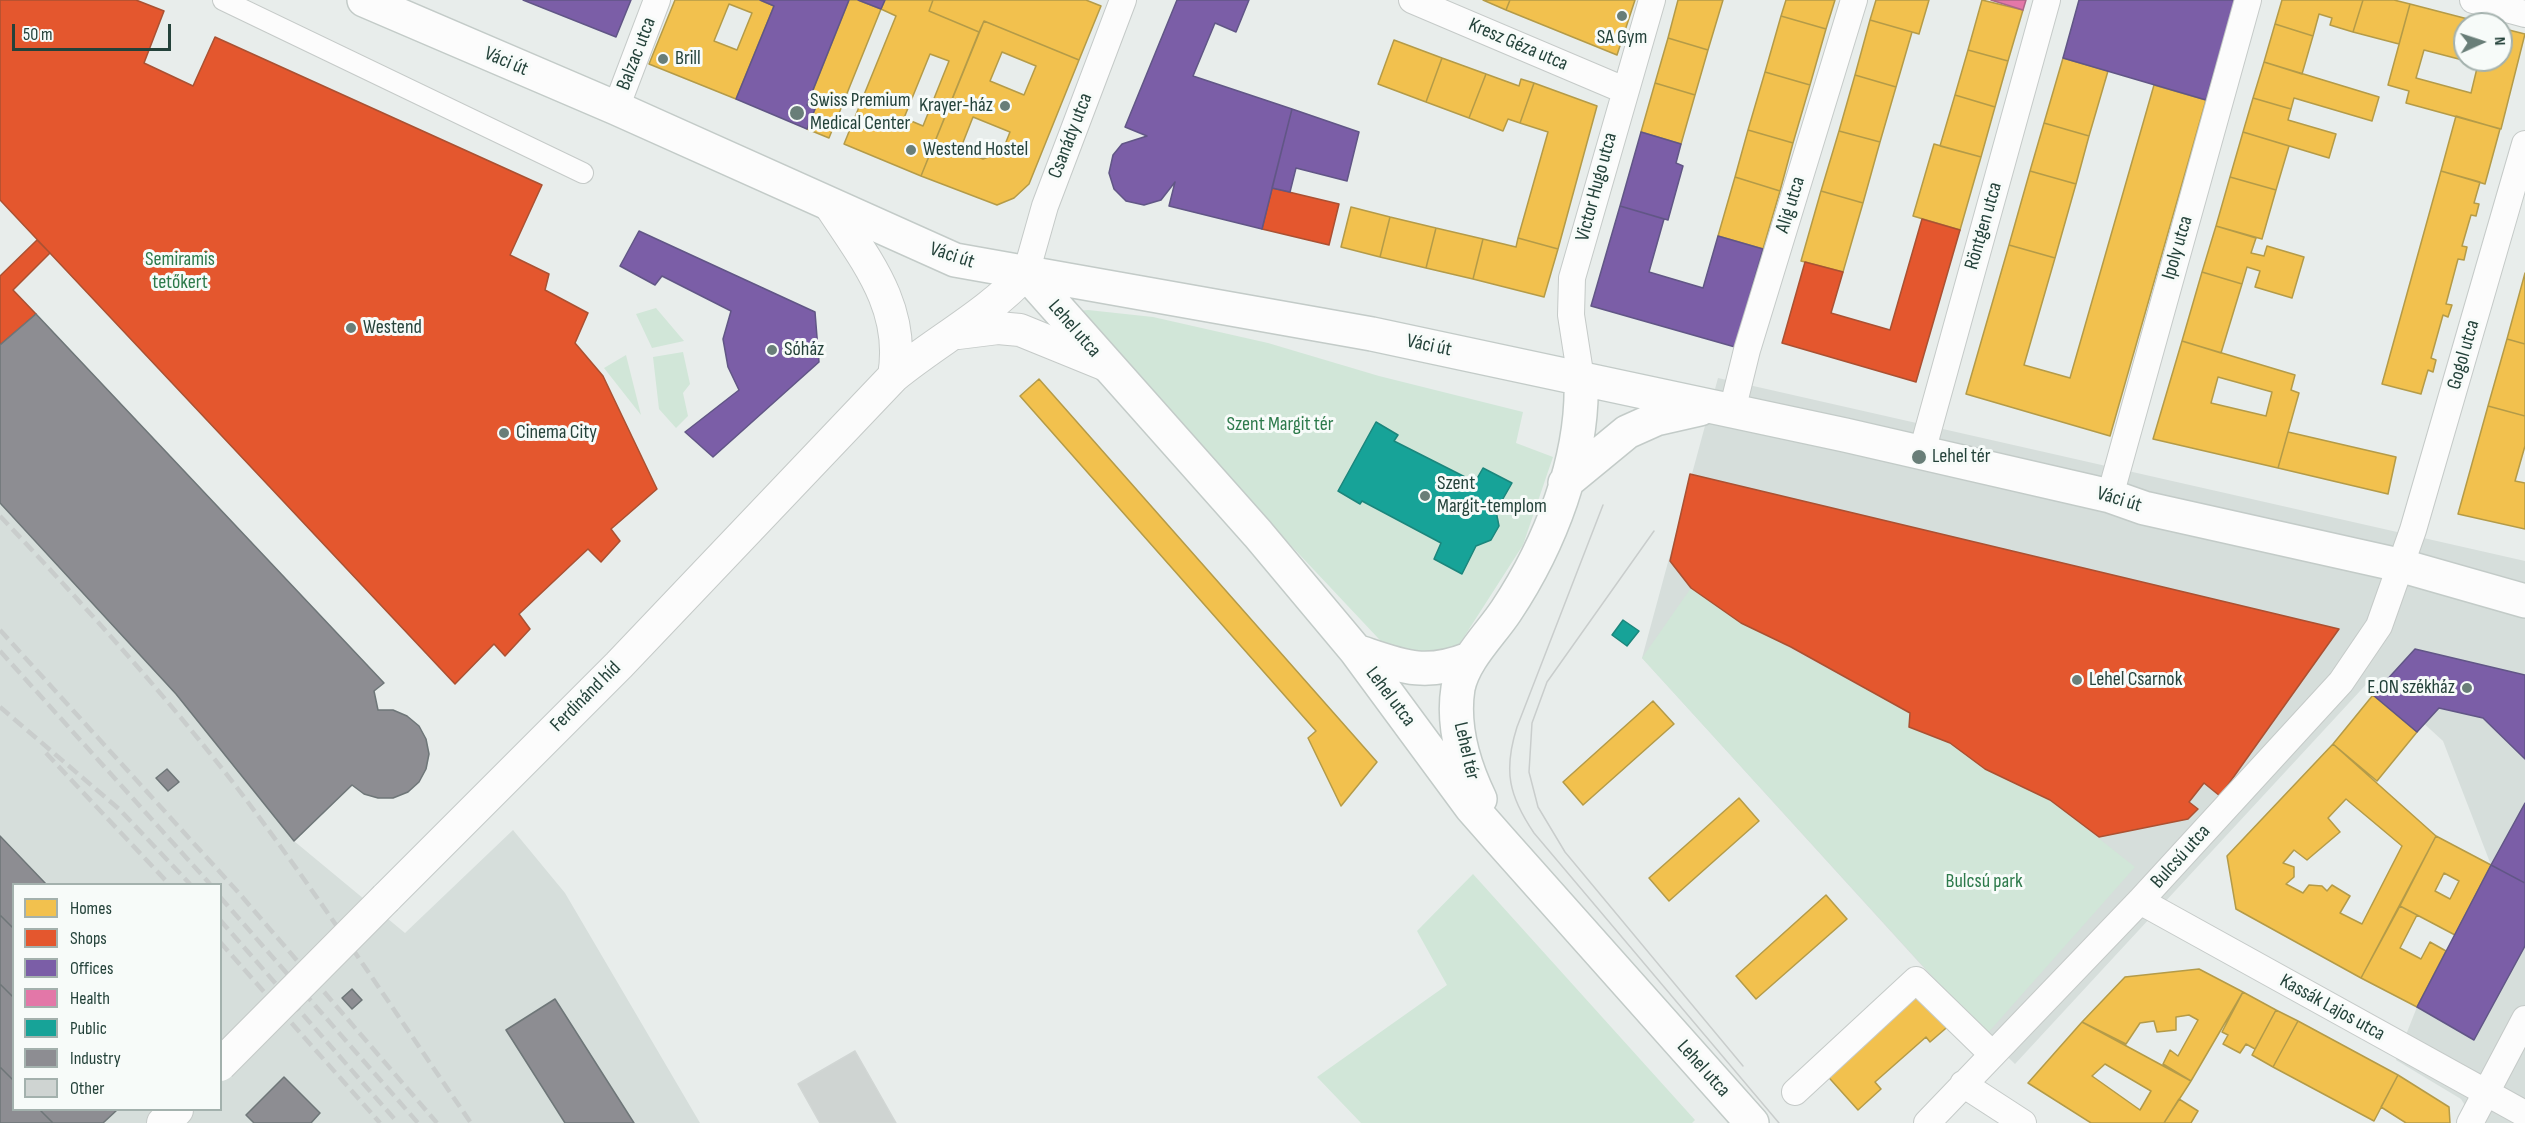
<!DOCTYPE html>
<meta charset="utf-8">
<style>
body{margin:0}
#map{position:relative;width:2525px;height:1123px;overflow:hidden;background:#e8edeb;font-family:"Sofia Sans Condensed",sans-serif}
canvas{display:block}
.legend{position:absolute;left:12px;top:883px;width:210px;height:228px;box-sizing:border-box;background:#f7fbf9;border:2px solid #a3b1ad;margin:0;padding:8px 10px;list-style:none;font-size:18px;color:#24423a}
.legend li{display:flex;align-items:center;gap:12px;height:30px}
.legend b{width:30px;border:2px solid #a3b1ad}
.north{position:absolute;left:2453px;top:12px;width:60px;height:60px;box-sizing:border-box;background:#f7fbf9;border:2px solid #a3b1ad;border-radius:50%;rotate:87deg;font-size:16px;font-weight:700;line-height:24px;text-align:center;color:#24423a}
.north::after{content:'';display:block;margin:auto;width:21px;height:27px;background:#697e78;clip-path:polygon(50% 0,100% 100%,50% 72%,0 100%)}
.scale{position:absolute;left:12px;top:24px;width:159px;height:27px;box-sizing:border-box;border:3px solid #24423a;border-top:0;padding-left:8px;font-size:18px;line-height:21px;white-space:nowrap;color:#24423a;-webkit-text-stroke:4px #f7fbf9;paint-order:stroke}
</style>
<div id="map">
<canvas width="2525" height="1123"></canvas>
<ul class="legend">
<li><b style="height:16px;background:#f2c14e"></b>Homes</li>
<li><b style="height:16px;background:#e4572e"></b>Shops</li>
<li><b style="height:16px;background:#7b5ea7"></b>Offices</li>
<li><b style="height:16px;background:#e377a8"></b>Health</li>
<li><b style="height:16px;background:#17a398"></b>Public</li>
<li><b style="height:16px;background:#8d8d92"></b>Industry</li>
<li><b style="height:16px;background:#cfd4d2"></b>Other</li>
</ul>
<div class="north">N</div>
<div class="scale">50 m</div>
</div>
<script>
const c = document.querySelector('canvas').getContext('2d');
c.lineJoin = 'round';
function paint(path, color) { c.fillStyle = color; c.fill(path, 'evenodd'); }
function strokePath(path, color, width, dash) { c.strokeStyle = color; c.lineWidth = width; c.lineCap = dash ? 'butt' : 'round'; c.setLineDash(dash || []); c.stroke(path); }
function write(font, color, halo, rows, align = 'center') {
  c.font = font + ' "Sofia Sans Condensed",sans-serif'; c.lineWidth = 6; c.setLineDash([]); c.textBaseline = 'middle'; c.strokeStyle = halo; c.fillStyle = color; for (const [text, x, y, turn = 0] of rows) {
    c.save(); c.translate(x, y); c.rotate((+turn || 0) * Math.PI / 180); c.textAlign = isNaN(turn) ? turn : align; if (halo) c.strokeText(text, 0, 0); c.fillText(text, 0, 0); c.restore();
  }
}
paint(new Path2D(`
 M1718,378L2525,561V1123H2476L2461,1099L2396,1060L2417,1007L2491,865L2443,741L2373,677L2015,1064L1985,1035L1642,658Z
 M0,503L176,694L294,841L405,933L513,830L565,893L700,1123H0ZM14,884H220V1110H14Z`), '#d6dedb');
paint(new Path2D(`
 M656,308L684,341L652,348L636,314Z
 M1088,310L1153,317L1268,343L1379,376L1523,412L1516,443L1553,457L1523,545L1455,651L1393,654L1077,318V311Z
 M683,352L690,384L683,393L688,416L676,428L659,409L653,357Z
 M626,355L641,415L604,368Z
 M1691,588C1760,636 1836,672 1910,713L1909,727L1950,743L1985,769L2050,800L2135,867L1986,1035L1642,658Z
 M1473,874L1695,1120L1692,1123H1361L1317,1077L1447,985L1417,931Z`), '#d1e6d8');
const homes = new Path2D(`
 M675,0H760L774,6L736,99L649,64ZM729,4L752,13L737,50L714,41Z
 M849,0H858L881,9L829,138L807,129L815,109L807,105Z
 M885,0H933L929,11L979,32L921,176L844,144L896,16L881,9ZM930,54L949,61L923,126L904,118Z
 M933,0H1086L1101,6L1079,60L984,21L979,32L929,11Z
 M1483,0H1510L1506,10Z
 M1510,0H1635L1617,55L1506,10Z
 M1678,0H1723L1708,50L1668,38Z
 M1786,0H1835L1826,29L1781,16Z
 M1876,0H1929L1919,34L1870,20Z
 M1982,0L2023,10L2008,61L1968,50Z
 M2282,0H2363L2353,32L2330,25L2332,18L2319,14L2313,36L2275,24Z
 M2363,0H2394L2410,4L2399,44L2353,32Z
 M2410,4L2487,24H2465V60H2501V28L2525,34L2501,129L2406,103L2409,91L2388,85ZM2424,50L2478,64L2471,93L2416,78Z
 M1781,16L1826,29L1810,85L1765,72Z
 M1870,20L1912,32L1896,87L1855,75Z
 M984,21L1079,60L1029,184L1014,198L997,205L921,176ZM1002,52L1036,66L1024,95L990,81ZM973,117L1010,132L1002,152L983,159L960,150Z
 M2275,24L2313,36L2302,74L2264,62Z
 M1668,38L1708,50L1695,95L1655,83Z
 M1394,40L1442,58L1426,102L1378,84Z
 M1968,50L2008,61L1995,107L1955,95Z
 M1442,58L1486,74L1469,118L1426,102Z
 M2063,58L2108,71L2089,136L2044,123Z
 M2264,62L2379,97L2372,121L2294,98L2291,109L2253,98Z
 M1765,72L1810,85L1793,143L1748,130Z
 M1486,74L1519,86L1521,79L1534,83L1520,123L1508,119L1503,131L1469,118Z
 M1855,75L1896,87L1880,142L1839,131Z
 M1534,83L1597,106L1558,249L1518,238L1548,132L1520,123Z
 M1655,83L1695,95L1681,144L1641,132Z
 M2154,85L2206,100L2110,436L1966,394L2009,245L2055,258L2024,365L2070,378Z
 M1955,95L1995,107L1981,157L1940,146Z
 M2253,98L2291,109L2288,120L2336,134L2329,158L2243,132Z
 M2456,116L2500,129L2485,184L2441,171Z
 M2044,123L2089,136L2076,184L2030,171Z
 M1748,130L1793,143L1780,191L1735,177Z
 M1839,131L1880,142L1863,203L1821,191Z
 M2243,132L2289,146L2276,190L2230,177Z
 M1934,144L1981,157L1960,230L1913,216Z
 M2030,171L2076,184L2055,258L2009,245Z
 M2441,171L2480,182L2474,203L2479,204L2476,216L2471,215L2462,246L2467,247L2464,260L2458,259L2446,304L2452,305L2448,317L2443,315L2431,358L2436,360L2433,372L2428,370L2421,394L2382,384Z
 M1735,177L1780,191L1763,249L1718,236Z
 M2230,177L2276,190L2262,239L2216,226Z
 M1821,191L1863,203L1843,272L1801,261Z
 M1351,207L1390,217L1380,257L1341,247Z
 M1390,217L1436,228L1426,268L1380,257Z
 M2216,226L2256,238L2251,253L2264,256L2267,246L2304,257L2292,298L2255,287L2260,271L2247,267L2242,284L2202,272Z
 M1436,228L1483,239L1473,279L1426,268Z
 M1518,238L1558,249L1544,297L1473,279L1483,239L1516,247Z
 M2202,272L2242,284L2221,353L2182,341Z
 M2525,273V344L2507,339Z
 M2507,339L2525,344V416L2488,406Z
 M2182,341L2295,375L2291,390L2299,393L2278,468L2153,439ZM2218,377L2272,392L2266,416L2211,403Z
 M1039,379L1377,762L1341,806L1308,738L1316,731L1020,396Z
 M2488,406L2525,416V446L2515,481L2525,483V529L2458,514Z
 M2288,432L2396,457L2388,494L2278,468Z
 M2373,695L2417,732L2377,781L2333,744Z
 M1653,701L1674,724L1583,805L1563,782Z
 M2333,744L2436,836L2361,978L2236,909L2227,856ZM2346,799L2402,846L2362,924L2340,913L2350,896L2332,885L2327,891L2322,886L2309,885L2303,893L2286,884L2294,877V867L2283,863L2294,850L2307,860L2340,832L2328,818Z
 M1739,798L1759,821L1669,901L1649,878Z
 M2436,836L2491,865L2455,935L2400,906ZM2444,873L2459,881L2450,899L2435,891Z
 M1826,895L1847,919L1756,999L1736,976Z
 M2400,906L2417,915L2400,948L2421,959L2430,942L2446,951L2417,1007L2361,978Z
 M2199,969L2243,992L2191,1081L2163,1064L2170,1050L2178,1056L2198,1020L2189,1015L2176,1017V1030L2157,1032L2154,1021L2140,1023L2126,1044L2082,1022L2125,977Z
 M1919,986L1952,1023L1930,1042L1926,1037L1875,1082L1881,1089L1858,1110L1823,1071Z
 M2243,992L2276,1010L2255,1049L2246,1044L2240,1053L2223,1044L2228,1035L2222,1032Z
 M2276,1010L2298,1021L2273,1067L2252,1055Z
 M2298,1021L2398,1075L2374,1121L2273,1067Z
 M2082,1022L2191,1081L2164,1123H2091L2028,1083ZM2105,1064L2151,1091L2140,1110L2092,1076Z
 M2398,1075L2449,1107L2450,1123H2406L2381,1107Z
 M2179,1099L2198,1111L2191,1123H2164Z`);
paint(homes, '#f2c14e');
strokePath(homes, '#b49b48', 1.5);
const shops = new Path2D(`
 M0,0H136L164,11L144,63L193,86L215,37L542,185L510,255L549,274L545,290L588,313L575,343L603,376L657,489L611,529L620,541L601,562L588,549L519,614L530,629L505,656L494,644L455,684L0,200Z
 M1272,188L1339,204L1329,245L1262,229Z
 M1922,219L1960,230L1916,382L1782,343L1805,262L1843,272L1831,313L1890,330Z
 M37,240L50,253L13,290L36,314L0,345V276Z
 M1690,474L2339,629L2220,796L2204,783L2189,802L2198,809L2188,819L2099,837L2050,800L1985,769L1950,743L1909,727L1910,713L1791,647L1741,623L1691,588L1670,561Z`);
paint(shops, '#e4572e');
strokePath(shops, '#aa5132', 1.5);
const offices = new Path2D(`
 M523,0H631L616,37Z
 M760,0H849L807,105L815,109L807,129L736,99L774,6Z
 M858,0H885L881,9Z
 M1177,0H1249L1236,32L1215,23L1193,76L1292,109L1262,229L1169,206L1175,182L1161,200L1144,205L1126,201L1114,189L1109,173L1113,155L1122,144L1147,136L1125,127Z
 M2079,0H2235L2206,100L2063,58Z
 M1292,109L1359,132L1347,181L1296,168L1290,192L1272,188Z
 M1641,132L1681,144L1676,163L1683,166L1668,220L1620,206Z
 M1620,206L1664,219L1649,272L1703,288L1718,236L1763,249L1735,347L1591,306Z
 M639,231L815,312L819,362L713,457L685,432L739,390L728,367L723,339L731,311L662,276L655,285L620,266Z
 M2415,649L2525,675V759L2483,718L2439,708L2417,732L2373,695Z
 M2525,803V883L2491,865Z
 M2491,865L2525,883V946L2474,1040L2417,1007Z`);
paint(offices, '#7b5ea7');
strokePath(offices, '#615686', 1.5);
const health = new Path2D(`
 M1991,0H2026L2023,10Z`);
paint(health, '#e377a8');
strokePath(health, '#aa6787', 1.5);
const public = new Path2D(`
 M1376,422L1398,435L1394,441L1475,482L1483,468L1512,483L1496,511L1499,526L1491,540L1476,546L1462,574L1434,559L1441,543L1362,501L1360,504L1338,491Z
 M1623,620L1639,631L1627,646L1612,635Z`);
paint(public, '#17a398');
strokePath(public, '#1b867c', 1.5);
const industry = new Path2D(`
 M36,314L384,683L374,691L378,710H393L407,716L419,726L426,739L429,754L426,769L419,782L408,792L393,798H378L364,794L352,785L294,841L176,694L0,503V345Z
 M167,769L179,782L168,791L156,778Z
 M0,836L46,884H14V929L0,915Z
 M0,915L14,929V998L0,984Z
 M0,984L14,998V1081L0,1067Z
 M352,989L362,1000L352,1009L342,998Z
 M555,999L634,1123H565L506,1030Z
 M0,1067L14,1081V1110H40L53,1123H0Z
 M284,1077L320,1113L311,1123H254L246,1115Z
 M40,1110H117L103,1123H53Z`);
paint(industry, '#8d8d92');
strokePath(industry, '#6e7678', 1.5);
const building = new Path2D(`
 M855,1051L896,1123H820L798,1084Z`);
paint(building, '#cfd4d2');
strokePath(building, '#d1d6d4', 1.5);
const pedestrian = new Path2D(`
 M223,0L583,173`);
const minor = new Path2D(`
 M1412,0L1624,90
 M2473,0L2525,14
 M616,108L657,0
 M1026,273L1045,206L1123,0
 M1581,379L1571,315L1572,278L1652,0
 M1732,411L1747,350L1854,0
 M1922,452L2047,0
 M2110,496L2248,0
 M2140,901L2525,1114
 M1963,1084L2023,1123
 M1795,1092L1916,980L1992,1054
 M1927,1123L2140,901L2341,682L2379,626L2413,530L2525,144
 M2470,1123L2525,1019`);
const tertiary = new Path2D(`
 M830,205C865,259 906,307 894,376
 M958,333L998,328L1020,330L1106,365
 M386,898L619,665L894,376C938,340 987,315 1026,273
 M163,1123L177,1110`);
const secondary = new Path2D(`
 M364,0L616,108L955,260L1372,334L1845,435L2110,496L2144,508L2399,565L2525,601
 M1026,273L1258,534L1356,651L1471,807L1500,840L1752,1123
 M1565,483L1627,432L1656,419L1700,409
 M1356,651C1401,666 1423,677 1469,659
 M1480,799C1464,766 1452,726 1458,688C1464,659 1490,635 1506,611C1550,545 1584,458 1581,379`);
strokePath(pedestrian, '#c5cac8', 22);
strokePath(minor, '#c5cac8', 28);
strokePath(tertiary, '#c5cac8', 34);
strokePath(secondary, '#c3cbc8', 36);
strokePath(pedestrian, '#fcfcfc', 20);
strokePath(minor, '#fcfcfc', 26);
strokePath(tertiary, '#fcfcfc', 32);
strokePath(secondary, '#fcfcfc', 33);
strokePath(new Path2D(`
 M1603,505L1517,727C1503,771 1509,796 1534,833L1779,1123
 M1654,531L1547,682L1532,723L1529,772L1538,807L1565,852L1743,1066`), '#c9cdcc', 1.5);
strokePath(new Path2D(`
 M0,516C83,604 164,693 238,789C320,897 394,1011 471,1123
 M0,630L238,892L437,1123
 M0,651L210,884
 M0,707L119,809L190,884
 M46,753L169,884
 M220,897L418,1123
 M220,920L398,1123
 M220,942L380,1123`), '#c9cdcc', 4.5, [12, 6]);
const tertiaryBridge = new Path2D(`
 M220,1065L386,898`);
strokePath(tertiaryBridge, '#c5cac8', 34, []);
strokePath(tertiaryBridge, '#fcfcfc', 32);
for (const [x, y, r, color] of [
 [1622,16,6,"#697e78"],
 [663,59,6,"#697e78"],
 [1005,106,6,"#697e78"],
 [797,113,8,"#697e78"],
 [911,150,6,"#697e78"],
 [351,328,6,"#697e78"],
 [772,350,6,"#697e78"],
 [504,433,6,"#697e78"],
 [1919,457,8,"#697e78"],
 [1425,496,6,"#697e78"],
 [2077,680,6,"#697e78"],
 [2467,688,6,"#697e78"]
]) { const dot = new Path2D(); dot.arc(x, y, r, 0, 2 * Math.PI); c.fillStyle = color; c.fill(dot); strokePath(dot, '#f7fbf9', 2); }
write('20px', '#24423a', '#f7fbf9', [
 ["SA Gym",1622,38,"center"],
 ["Brill",675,59],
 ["Swiss Premium",810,101],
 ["Medical Center",810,124],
 ["Krayer-ház",993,106,"right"],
 ["Westend Hostel",923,150],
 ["Westend",363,328],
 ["Sóház",784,350],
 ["Cinema City",516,433],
 ["Lehel tér",1932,457],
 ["Szent",1437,484],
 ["Margit-templom",1437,507],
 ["Lehel Csarnok",2089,680],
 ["E.ON székház",2455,688,"right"]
], 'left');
write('20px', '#24423a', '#f7fbf9', [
 ["Kresz Géza utca",1518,45,23],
 ["Balzac utca",637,54,-69],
 ["Váci út",506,62,23],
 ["Csanády utca",1071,136,-69],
 ["Victor Hugo utca",1597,187,-75],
 ["Alig utca",1791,205,-73],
 ["Röntgen utca",1984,226,-74],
 ["Ipoly utca",2178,248,-74],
 ["Váci út",952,256,18],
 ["Lehel utca",1074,329,49],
 ["Váci út",1429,346,12],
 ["Gogol utca",2464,355,-74],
 ["Váci út",2119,500,17],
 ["Ferdinánd híd",586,697,-45],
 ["Lehel utca",1390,697,53],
 ["Lehel tér",1466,751,77],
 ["Bulcsú utca",2181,857,-48],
 ["Kassák Lajos utca",2332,1008,29],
 ["Lehel utca",1703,1069,48]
]);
write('20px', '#2d7a4b', '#f7fbf9', [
 ["Semiramis",180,260],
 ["tetőkert",180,283],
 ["Szent Margit tér",1280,425],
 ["Bulcsú park",1984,882]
]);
</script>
